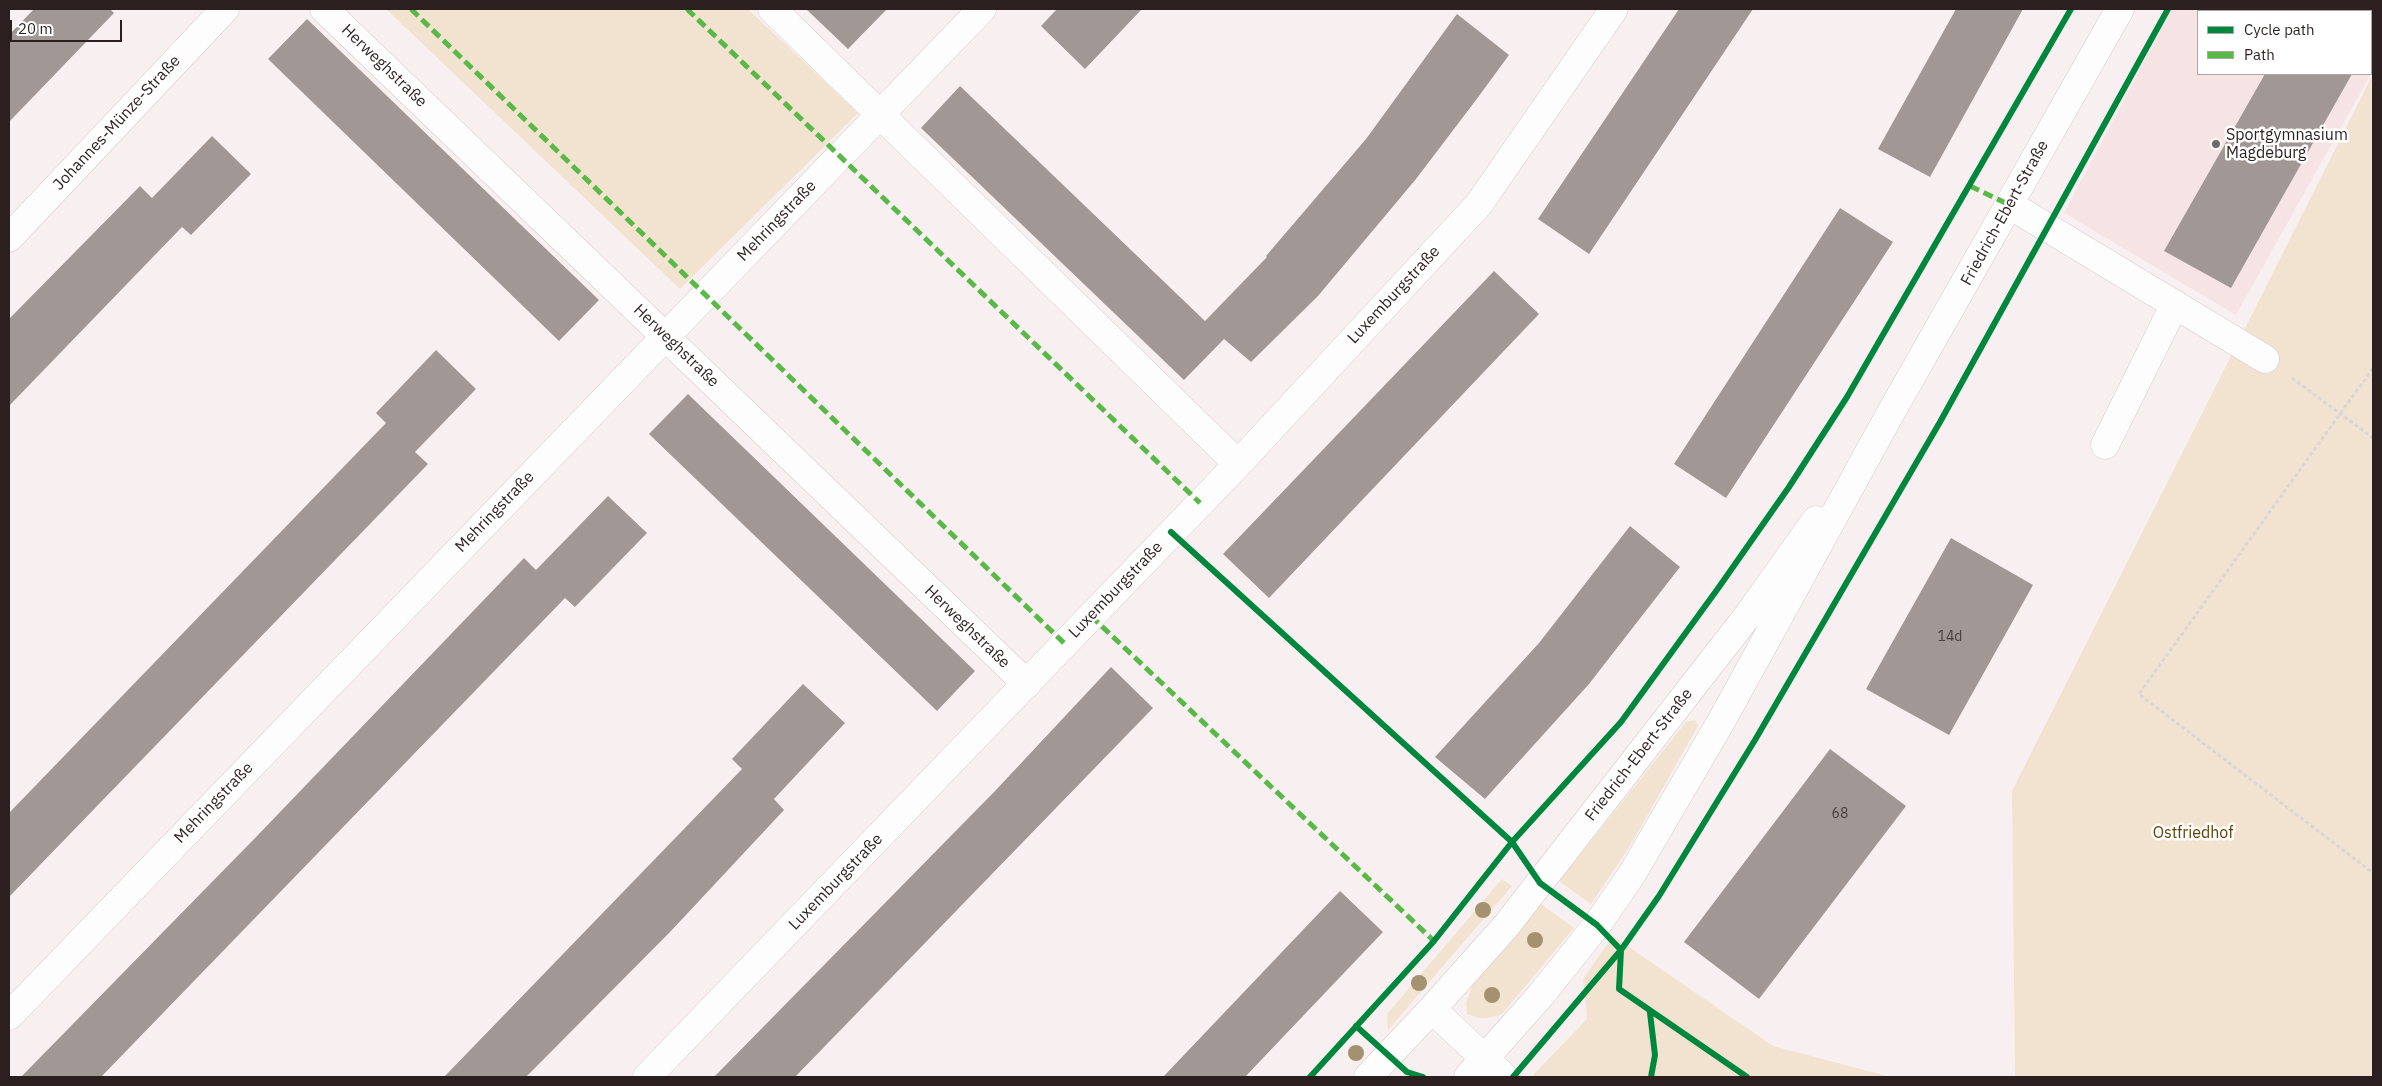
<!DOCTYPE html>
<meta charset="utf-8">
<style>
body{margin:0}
#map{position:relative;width:2382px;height:1086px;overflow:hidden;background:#f8f0f0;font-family:"IBM Plex Sans",sans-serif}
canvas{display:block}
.frame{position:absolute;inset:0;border:10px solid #2c1f20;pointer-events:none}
.legend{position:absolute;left:2197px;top:10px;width:175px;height:65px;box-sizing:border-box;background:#fff;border:1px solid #aba5a6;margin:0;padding:6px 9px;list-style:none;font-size:15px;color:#2c1f20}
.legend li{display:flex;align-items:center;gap:10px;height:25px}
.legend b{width:25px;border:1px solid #aba5a6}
.scale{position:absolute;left:10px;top:20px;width:112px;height:22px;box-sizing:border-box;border:2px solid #2c1f20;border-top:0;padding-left:6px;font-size:15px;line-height:18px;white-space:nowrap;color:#2c1f20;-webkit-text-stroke:4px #fff;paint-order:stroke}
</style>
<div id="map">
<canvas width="2382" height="1086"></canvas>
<div class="frame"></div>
<ul class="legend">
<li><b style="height:6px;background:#00873e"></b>Cycle path</li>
<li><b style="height:6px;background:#58b947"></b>Path</li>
</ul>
<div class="scale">20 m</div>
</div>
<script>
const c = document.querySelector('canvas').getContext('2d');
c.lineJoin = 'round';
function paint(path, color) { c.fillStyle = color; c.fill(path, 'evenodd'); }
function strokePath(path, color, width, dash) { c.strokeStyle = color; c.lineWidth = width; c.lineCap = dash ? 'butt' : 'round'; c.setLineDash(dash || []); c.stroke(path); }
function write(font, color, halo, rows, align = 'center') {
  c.font = font + ' "IBM Plex Sans",sans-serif'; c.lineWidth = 5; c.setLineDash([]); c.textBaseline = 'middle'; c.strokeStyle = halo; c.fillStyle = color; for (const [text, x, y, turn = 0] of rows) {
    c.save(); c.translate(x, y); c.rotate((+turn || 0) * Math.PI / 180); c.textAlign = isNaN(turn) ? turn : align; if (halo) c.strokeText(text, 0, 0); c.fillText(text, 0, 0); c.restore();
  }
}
paint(new Path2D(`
 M2172,9H2373V69L2371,74V11H2198V74H2371L2236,315L2064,213Z`), '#f6e4e5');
paint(new Path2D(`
 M386,9H748L858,113L680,289Z
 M2373,74V1077H2015L2012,791Z
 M1695,720L1698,726L1630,846L1591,904L1559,881L1686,722Z
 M1502,879L1512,886L1388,1030L1387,1014Z
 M1541,904L1574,928L1502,1014C1488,1019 1481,1020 1467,1014L1466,1003L1473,984Z
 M1613,936L1773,1046L1891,1077H1535L1533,1075L1587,1019L1583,979Z`), '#f2e3d0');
paint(new Path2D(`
 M34,9H110L114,13L9,122V35Z
 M806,9H887L848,49Z
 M1057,9H1142L1085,69L1041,26Z
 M1679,9H1753L1589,254L1538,219Z
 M1956,9H2023L1930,177L1878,149Z
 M2301,9H2373V36L2371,40V11H2300Z
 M1457,14L1509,55L1476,100L1416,179L1318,296L1251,362L1224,339L1184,380L921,128L960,86L1205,321L1267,257L1266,256L1366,139Z
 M307,19L599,300L559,341L268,59Z
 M2265,74H2352L2231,288L2164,251Z
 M212,136L251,174L191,235L182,227L9,406V319L140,186L152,198Z
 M1840,208L1893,242L1726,498L1674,464Z
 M1494,271L1539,314L1269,598L1223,554Z
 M436,350L476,389L415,452L428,464L9,897V813L386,423L376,413Z
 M688,394L975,671L937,711L649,434Z
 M608,496L647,533L575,607L565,598L101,1077H21L257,836L524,558L536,570Z
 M1630,526L1680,567L1589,684L1485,799L1435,757L1539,643Z
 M1951,538L2033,585L1949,735L1866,689Z
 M1111,667L1153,708L795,1077H714L995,791Z
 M803,684L845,723L774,799L784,810L671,931L526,1077H444L742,769L732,759Z
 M1830,749L1906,806L1759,999L1684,942Z
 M1340,891L1383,932L1283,1037L1245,1077H1163Z`), '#a19895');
const minor = new Path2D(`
 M324,9L1027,684
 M772,9L1238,464
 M2010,205L2265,359
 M9,238L225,9
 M2105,445L2175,304
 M1432,1009L1504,1077
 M9,1016L982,9
 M647,1077L1238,464L1479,204L1614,9
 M1368,1077L1432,1009L1506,926L1749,614L1816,520
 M1468,1077L1540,996L1597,925L1632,874L1722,720L1889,416L2120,9`);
strokePath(minor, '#d5cacb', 29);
strokePath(new Path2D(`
 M2373,368L2139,694L2373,873
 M2292,378L2373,438`), '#d9d6d6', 3, [4, 2.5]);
strokePath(minor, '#fefdfd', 28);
strokePath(new Path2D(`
 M411,9L1065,644
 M687,9L1200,503
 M1970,186L2010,205
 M1091,616L1434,941`), '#58b947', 5, [10, 5]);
strokePath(new Path2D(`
 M1171,532L1512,842L1540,883L1597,925L1621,950L1619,989L1747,1077
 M1650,1013L1655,1055L1651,1077
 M1356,1026L1407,1072L1423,1077
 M1310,1077L1434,941L1512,842L1621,722L1719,587L1789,487L1847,397L2071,9
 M1513,1077L1621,950L1659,896L1755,740L1940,422L2168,9`), '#00873e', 6);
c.fillStyle = '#a49170';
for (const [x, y] of [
 [1483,910],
 [1535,940],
 [1419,983],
 [1492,995],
 [1356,1053]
]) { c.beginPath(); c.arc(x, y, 8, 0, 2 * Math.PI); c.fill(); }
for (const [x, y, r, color] of [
 [2216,144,5,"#736869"]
]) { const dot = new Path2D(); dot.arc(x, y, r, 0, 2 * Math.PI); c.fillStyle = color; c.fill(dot); strokePath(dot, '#fff', 2); }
write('14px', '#493d3d', null, [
 ["14d",1950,637],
 ["68",1840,814]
]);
write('16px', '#2c1f20', '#fff', [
 ["Herweghstraße",384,66,44],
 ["Johannes-Münze-Straße",117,123,-47],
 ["Friedrich-Ebert-Straße",2005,213,-61],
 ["Mehringstraße",777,221,-46],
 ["Luxemburgstraße",1394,295,-47],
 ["Herweghstraße",676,346,44],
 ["Mehringstraße",495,512,-46],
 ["Luxemburgstraße",1116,590,-46],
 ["Herweghstraße",967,627,44],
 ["Friedrich-Ebert-Straße",1639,755,-52],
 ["Mehringstraße",214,803,-46],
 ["Luxemburgstraße",836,882,-46]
]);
write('16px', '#2c1f20', '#fff', [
 ["Sportgymnasium",2226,135],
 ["Magdeburg",2226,153]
], 'left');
write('16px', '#5f4308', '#fff', [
 ["Ostfriedhof",2193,833]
]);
</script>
